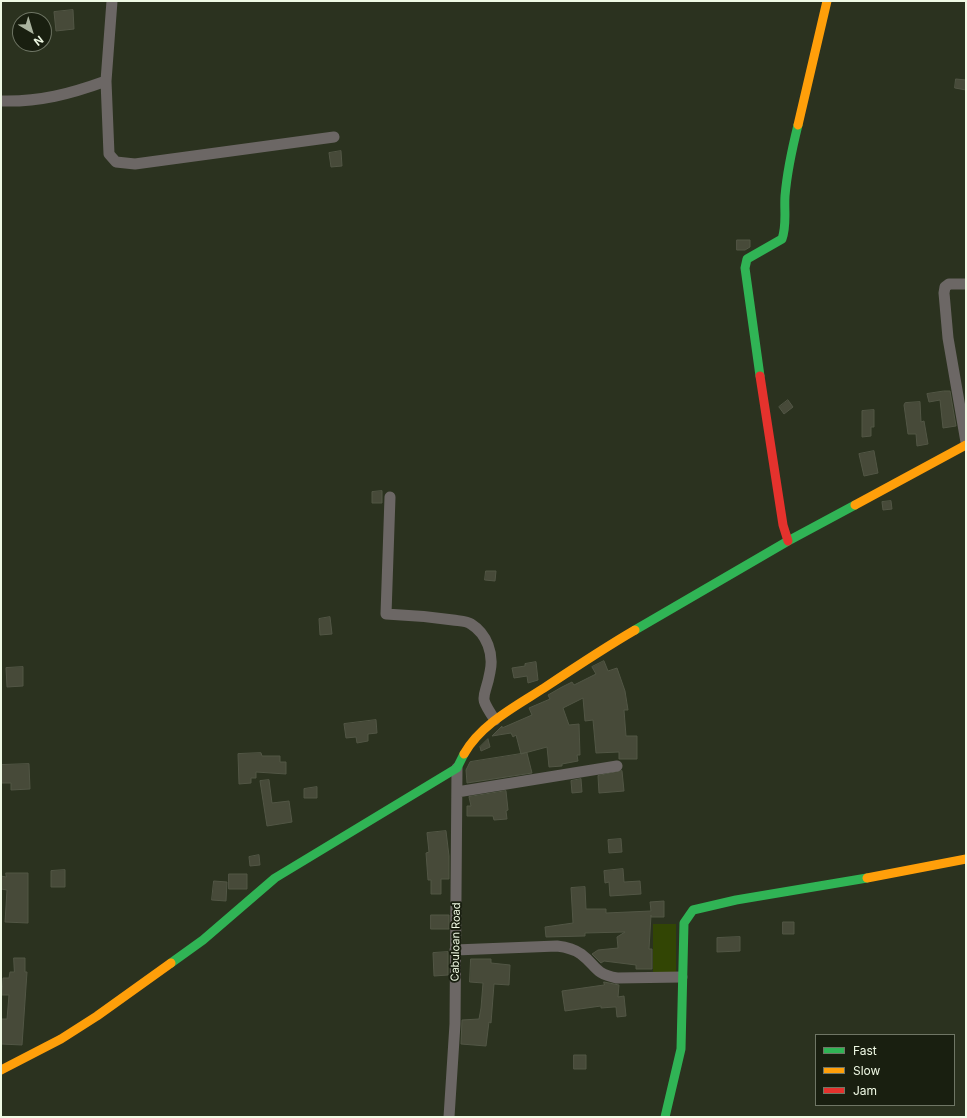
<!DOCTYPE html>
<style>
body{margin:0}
#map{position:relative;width:967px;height:1118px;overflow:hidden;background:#2b321f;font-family:Inter,sans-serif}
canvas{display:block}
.frame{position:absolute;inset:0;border:2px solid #eff9e4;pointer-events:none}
.legend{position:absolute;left:815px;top:1034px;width:140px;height:72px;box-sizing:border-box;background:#191f10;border:1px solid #6f7665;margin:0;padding:5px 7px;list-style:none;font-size:12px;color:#eff9e4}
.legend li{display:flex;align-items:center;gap:8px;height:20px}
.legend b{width:20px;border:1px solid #6f7665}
.north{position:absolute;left:12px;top:12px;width:40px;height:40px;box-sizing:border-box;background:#191f10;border:1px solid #6f7665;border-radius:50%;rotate:142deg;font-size:11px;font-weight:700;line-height:16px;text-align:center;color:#eff9e4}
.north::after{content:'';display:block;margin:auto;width:14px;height:18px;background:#aab39f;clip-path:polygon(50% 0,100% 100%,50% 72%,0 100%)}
</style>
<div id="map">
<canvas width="967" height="1118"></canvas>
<div class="frame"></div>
<ul class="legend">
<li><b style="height:5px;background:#30b455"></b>Fast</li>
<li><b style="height:5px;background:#ff9f0a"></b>Slow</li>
<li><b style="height:5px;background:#e5322d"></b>Jam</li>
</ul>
<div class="north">N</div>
</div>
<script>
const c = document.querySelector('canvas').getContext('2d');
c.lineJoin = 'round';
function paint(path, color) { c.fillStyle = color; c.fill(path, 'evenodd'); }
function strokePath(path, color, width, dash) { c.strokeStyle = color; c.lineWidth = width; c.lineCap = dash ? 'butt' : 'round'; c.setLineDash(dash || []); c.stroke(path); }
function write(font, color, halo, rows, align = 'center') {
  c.font = font + ' Inter,sans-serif'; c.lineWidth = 4; c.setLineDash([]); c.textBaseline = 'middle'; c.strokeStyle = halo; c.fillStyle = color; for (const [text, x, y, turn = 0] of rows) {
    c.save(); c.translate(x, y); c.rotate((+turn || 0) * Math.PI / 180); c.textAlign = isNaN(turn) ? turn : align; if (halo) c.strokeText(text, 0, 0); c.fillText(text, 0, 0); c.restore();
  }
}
paint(new Path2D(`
 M653,924H676V972L653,973Z`), '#324504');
const building = new Path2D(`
 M73,10L74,29L56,31L54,12Z
 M956,79L966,80V90L955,88Z
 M341,151L342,166L331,167L329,153Z
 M737,240H750V247L745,250H737Z
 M944,391H950L956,426L943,428L940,400L929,402L927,394Z
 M788,400L793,407L784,414L779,407Z
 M920,402L921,422L924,421L928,444L917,446L916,434H908L904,405L905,403Z
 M874,410V427H871V436L862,437V411Z
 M874,451L878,473L864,476L859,454Z
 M382,491V503H372V492Z
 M891,501L892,509L883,510L882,502Z
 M486,571H496L495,581L485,580Z
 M330,617L332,634L320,635L319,619Z
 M604,661L608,671L617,668L625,691L628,710H624L626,736H637V759H619V752L596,753L593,720L585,721L583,698L563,708L569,725L579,724L580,755H577L578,761L562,764V766L549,767L547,747L521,754L516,735L513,737L511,733L492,736L502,726V728L532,715L529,708L550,699L548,695L562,687L572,682L574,685L596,674L592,667Z
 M536,662L538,680L528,683L527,676L514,678L512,668L525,666V664Z
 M23,667V686L7,687L6,668Z
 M376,720L377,733L368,734V741L357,743L356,737L346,738L344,724Z
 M488,739L490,747L481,751L480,747Z
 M261,753L262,756H280V762H286V774L256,772V778H251V783L239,784L238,754Z
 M527,753L532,773L467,783L466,770L470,762Z
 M29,764L30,789L11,790V783H1V765Z
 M622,771L624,791L599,793L598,776Z
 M581,779L582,792L572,793L571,781Z
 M269,780L272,803L289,801L292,822L267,826L260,781Z
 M317,787V798H304V789Z
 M506,791L508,810L506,811L507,819L494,820L493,816H467V806H471L469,797Z
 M446,831L449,856V879H441V894H431V880H428L426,853L429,852L427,833Z
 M621,839L622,852L609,853L608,840Z
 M259,855L260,865L250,866L249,857Z
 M623,869L624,882L640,881L641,894L610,896L609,882L605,883L604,871Z
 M65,870V887H51V871Z
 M6,873H28V923L5,922L7,890L1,889V876L6,877Z
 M229,874H247V889H229Z
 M214,881L227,882L226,901L212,900Z
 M585,887L586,909H606V913L651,911L650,902L664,901V917H651V915L649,949H652V969H636V965L604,961L601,963L592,954L598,950L618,948L617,937L625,932L585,933V936L546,937L545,927L573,923L571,888Z
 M431,915H449V929H431Z
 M783,922H794V934H783Z
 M740,937V951L717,952V938Z
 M448,952V975L434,976L433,953Z
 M14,958H25V972H27L22,1045L1,1044V1019H7L9,995H2L3,978H9L10,972H14Z
 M471,959H491V963L510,965L509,985L494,984L491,1023L489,1022L486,1046L461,1044L462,1020L479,1019L481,1008L483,983L470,982Z
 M604,982L619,985L618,997L624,996L626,1016L617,1017L616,1007H614L601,1008V1006L565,1011L562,991L604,985Z
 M574,1055H586V1069H574Z`);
paint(building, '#474a39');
strokePath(building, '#525645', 1);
strokePath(new Path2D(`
 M112,1L106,81L109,154L116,162L135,164L334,137
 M1,101C40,102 70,94 106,81
 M966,284H949L945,287L944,293L948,338L966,442
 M390,497L386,614C409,615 431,617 453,620C459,621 467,621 471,624C487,634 494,654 490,672C485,701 477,693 495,720
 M457,792L617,766
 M455,950L557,946C565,947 574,949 581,954C597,966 593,973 617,978L682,977
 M449,1117L455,1024L457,768`), '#6c6765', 11);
strokePath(new Path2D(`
 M760,376L745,268L747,259L782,239C787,225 784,211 785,196C787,172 792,149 798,125
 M635,630L788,541L855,505
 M171,963L203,940L275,878L457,768L464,754
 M665,1117L681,1049L684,923L693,910L736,900L867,878`), '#30b455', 9);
strokePath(new Path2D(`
 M798,125L827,1
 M855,505L966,445
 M464,754C481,724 516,706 544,688C574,668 604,648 635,630
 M867,878L966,859
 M1,1070L61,1039L97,1016L171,963`), '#ff9f0a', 9);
strokePath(new Path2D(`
 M760,376L783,525L788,541`), '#e5322d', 9);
write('11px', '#eff9e4', '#191f10', [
 ["Cabuloan Road",456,942,-89]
]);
</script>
